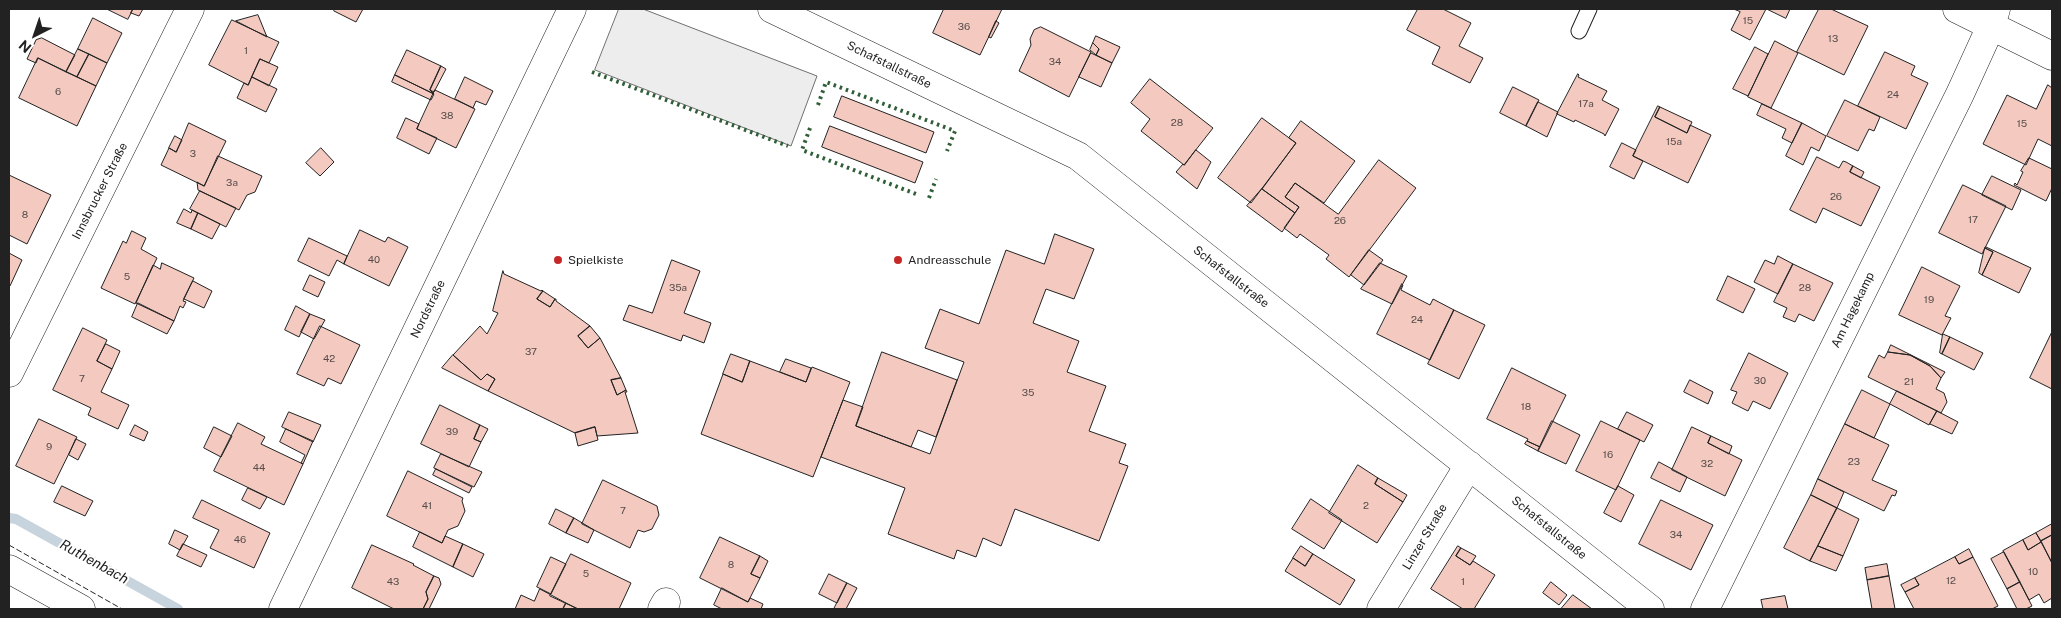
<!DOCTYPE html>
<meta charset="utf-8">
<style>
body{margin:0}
#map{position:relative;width:2061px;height:618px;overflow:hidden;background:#fff;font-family:"Public Sans",sans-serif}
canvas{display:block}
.frame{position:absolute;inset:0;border:10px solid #222;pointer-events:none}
.north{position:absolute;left:10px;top:10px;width:50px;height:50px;-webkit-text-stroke:4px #fff;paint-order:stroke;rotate:221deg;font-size:14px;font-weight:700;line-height:20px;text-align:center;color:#222}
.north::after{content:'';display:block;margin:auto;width:18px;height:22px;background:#222;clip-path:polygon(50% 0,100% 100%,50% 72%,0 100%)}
</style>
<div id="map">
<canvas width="2061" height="618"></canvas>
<div class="frame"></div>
<div class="north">N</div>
</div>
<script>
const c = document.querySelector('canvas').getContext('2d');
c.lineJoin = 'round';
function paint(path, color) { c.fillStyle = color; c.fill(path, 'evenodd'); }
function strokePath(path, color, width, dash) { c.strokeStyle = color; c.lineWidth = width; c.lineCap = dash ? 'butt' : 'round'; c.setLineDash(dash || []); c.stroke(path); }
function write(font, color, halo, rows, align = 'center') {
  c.font = font + ' "Public Sans",sans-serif'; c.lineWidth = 4; c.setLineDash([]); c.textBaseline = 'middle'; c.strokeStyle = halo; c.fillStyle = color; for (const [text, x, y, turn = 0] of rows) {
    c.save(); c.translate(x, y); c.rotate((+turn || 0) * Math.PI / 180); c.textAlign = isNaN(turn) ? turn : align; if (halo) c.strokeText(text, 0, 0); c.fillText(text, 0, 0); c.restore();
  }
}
const parking = new Path2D(`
 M619,9H643L817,76L791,146L595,70Z`);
paint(parking, '#ededed');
strokePath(parking, '#6f6f6f', 1);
strokePath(new Path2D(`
 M9,518L16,519L178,609`), '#c7d3dd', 10);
const building = new Path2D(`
 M107,9H133L128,19Z
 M133,9H143L139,16L131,13Z
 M335,9H363L356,22L334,11Z
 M944,9H1002L980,55L933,33Z
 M1418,9H1443L1471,23L1459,46L1483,58L1470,83L1432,64L1440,47L1407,30Z
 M1734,9H1766L1750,40L1731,30L1740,12Z
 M1767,9H1790L1786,18Z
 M1819,9H1831L1868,26L1844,75L1797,52Z
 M258,15L267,37L236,21Z
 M93,18L122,33L107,63L78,49Z
 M232,20L279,42L269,63L260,59L248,85L209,65Z
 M996,21L999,23L991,38L989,37Z
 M1041,27L1091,52L1069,97L1019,71L1031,45L1030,39L1034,30Z
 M1096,36L1120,47L1112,63L1096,55L1099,49L1093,43Z
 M42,38L75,55L66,72L38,58L36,63L27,59L36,40Z
 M1775,41L1798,53L1771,108L1748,97Z
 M1093,43L1099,49L1096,55L1090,50Z
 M1755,47L1768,54L1748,96L1733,89Z
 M78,49L89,54L77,77L66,72Z
 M407,50L441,66L430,90L434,94L395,75Z
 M1885,52L1915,66L1911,75L1928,83L1906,129L1858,106Z
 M1091,53L1112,63L1101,87L1079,77Z
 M89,54L107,63L96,86L77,77Z
 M38,58L96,86L77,126L19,98Z
 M260,59L278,67L269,86L252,77Z
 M441,66L446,69L434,92L430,90Z
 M1578,74L1579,75L1578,77L1607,91L1602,100L1619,109L1605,136L1604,134L1575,120L1574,122L1557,114Z
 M395,75L434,94L431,100L392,82Z
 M252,77L277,89L266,112L237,98L244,83L248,85Z
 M465,77L493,91L486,105L476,101L473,108L455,99Z
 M1150,79L1213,128L1184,165L1141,131L1150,119L1131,103Z
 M2048,85L2052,88V146L2038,139L2026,165L1983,144L2007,95L2036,109Z
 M1513,87L1539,100L1526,126L1500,113Z
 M435,90L475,109L456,148L417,129Z
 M842,96L934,132L926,153L834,117Z
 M1845,100L1880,117L1874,131L1869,129L1858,151L1827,136Z
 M1538,102L1558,112L1547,137L1526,126Z
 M1762,104L1802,123L1792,143L1782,138L1786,129L1757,115Z
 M1658,106L1660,107L1655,117L1687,133L1690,125L1711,135L1688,183L1633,156Z
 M1660,107L1692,122L1687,133L1655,117Z
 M406,118L419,124L417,129L437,138L429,154L397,138Z
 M1262,118L1296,143L1251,203L1218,178Z
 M1301,121L1355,161L1324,203L1295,183L1285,197L1299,207L1295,213L1262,189L1296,143L1289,138Z
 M189,123L226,141L204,186L161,165L169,148L176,152Z
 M1802,123L1826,136L1819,151L1811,147L1803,165L1786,156Z
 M830,126L923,162L915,183L822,147Z
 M175,136L182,140L176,152L169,148Z
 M1622,143L1636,150L1633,156L1643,161L1634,179L1610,167Z
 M321,148L334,162L320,176L306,163Z
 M1196,150L1211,162L1197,189L1176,172L1183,164L1184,165Z
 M218,156L262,176L255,192L247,195L239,210L198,190L197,182L204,186Z
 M1817,157L1839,168L1843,161L1846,162L1853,166L1850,172L1880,187L1861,226L1823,208L1816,223L1790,210Z
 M2029,158L2052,169V188L2046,201L2014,185L2015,183L2017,185L2023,172L2021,171Z
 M1379,160L1416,188L1349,277L1326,259L1329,255L1300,234L1297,238L1284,228L1299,207L1285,197L1295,183L1338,214Z
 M1853,166L1864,172L1861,178L1850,172Z
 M9,175L51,195L27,244L9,235Z
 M1992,176L2021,190L2012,210L1982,195Z
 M1963,185L2006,206L1982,254L1939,233Z
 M1262,189L1295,213L1282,232L1247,206Z
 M200,191L236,208L226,227L190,209Z
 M184,209L191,213L192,210L198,213L191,229L177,223Z
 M198,213L220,224L212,239L191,229Z
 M360,230L385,242L388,237L408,247L389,286L344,264Z
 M132,231L146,238L141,249L157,258L135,304L101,288L123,241L126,243Z
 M1055,234L1094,249L1074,299L1046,289L1033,323L1079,341L1067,372L1106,386L1089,431L1126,444L1119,463L1128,466L1099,541L1015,509L1001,546L983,538L976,557L957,550L954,559L888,534L905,488L821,457L843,400L863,407L856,426L930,454L964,362L925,348L940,309L979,324L1006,250L1044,264Z
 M309,238L347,256L344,264L337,260L329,276L298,261Z
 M1986,247L2031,268L2019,293L1982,275L1993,252L1985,248Z
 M1985,248L1993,252L1982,275L1979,273Z
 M1369,250L1383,260L1364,285L1351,275Z
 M9,253L22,260L10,286L9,285Z
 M1778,256L1793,264L1778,294L1754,282L1765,260L1774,264Z
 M672,260L700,271L684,313L711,323L704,343L683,335L681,341L623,320L629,305L652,313Z
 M162,263L194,278L183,301L186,302L183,308L180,306L174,321L136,303L153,265L160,269Z
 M1380,263L1407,276L1392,304L1361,289Z
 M1793,264L1833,283L1814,321L1799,314L1795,322L1783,317L1787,308L1774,302Z
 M1922,267L1960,286L1945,316L1951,318L1942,335L1899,315Z
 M503,271L504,274L541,291L542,290L543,291L537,299L550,307L555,299H556V301L590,326L578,336L588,348L600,338L620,376L621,378L611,380L617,395L626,390L627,392H625L638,433L597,436L595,427L575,433L488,391L495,379L487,374L481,380L453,355L480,326L487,334L498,313L493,311Z
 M310,275L325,282L318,297L303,290Z
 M1728,276L1755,289L1743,313L1717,300Z
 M193,281L212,291L204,308L184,299Z
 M1402,284L1403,285L1401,290L1430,305L1433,299L1454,310L1430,360L1377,334Z
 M543,291L555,299L550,307L537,299Z
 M138,303L174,321L167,334L132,317Z
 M296,306L310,314L299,337L285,330Z
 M1454,310L1485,325L1459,379L1428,364Z
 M310,314L325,320L314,339L301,332Z
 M320,326L360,345L341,384L328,378L324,386L297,374Z
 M590,326L600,338L588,348L578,336Z
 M83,328L107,340L97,361L112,369L101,392L129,405L118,429L88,415L91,408L53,390Z
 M2052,332V389L2030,378Z
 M1943,334L1950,337L1942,354L1940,353Z
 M1950,337L1983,353L1974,370L1942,354Z
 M106,344L120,351L112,369L97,361Z
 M1891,345L1945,372L1941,378L1930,366L1910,355L1888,352Z
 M882,352L957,380L936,437L918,430L911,447L856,426Z
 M1888,352L1910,355L1930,366L1941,378L1936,389L1944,393L1947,402L1941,413L1868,377L1879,355L1884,358Z
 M1749,353L1788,373L1770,409L1753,401L1748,411L1732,403L1737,392L1731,390Z
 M731,354L750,361L742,382L723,374Z
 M453,355L481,380L487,374L495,379L488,391L442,368Z
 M786,359L811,368L806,382L780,372Z
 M750,361L806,382L812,367L850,382L813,477L701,434L723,374L742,382Z
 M1512,368L1566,395L1540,447L1527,441L1528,439L1487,419Z
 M621,378L626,390L617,395L611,380Z
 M1690,380L1713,392L1708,404L1684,392Z
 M1862,390L1890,404L1874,438L1845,424Z
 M1897,391L1937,411L1929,425L1890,404Z
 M440,405L480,425L474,439L481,442L469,467L421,444Z
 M1937,411L1958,422L1952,434L1930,424Z
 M289,412L321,425L313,442L282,427Z
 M1627,412L1653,425L1644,442L1618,429Z
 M39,419L77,437L54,484L16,466Z
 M1552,421L1580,435L1566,464L1538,451Z
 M1601,421L1640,440L1616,490L1576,471Z
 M238,423L265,437L261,444L303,464L284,505L214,471Z
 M1845,424L1889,445L1872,480L1897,491L1895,496L1892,495L1884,511L1818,479Z
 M135,425L148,432L144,441L130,435Z
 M480,425L488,429L481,442L474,439Z
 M214,427L232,436L221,457L204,448Z
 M595,427L598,440L578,446L575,433Z
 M1692,427L1711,436L1708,443L1742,460L1725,496L1672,470Z
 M286,429L313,441L303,464L301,463L305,455L280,442Z
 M1711,436L1732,446L1729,454L1708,443Z
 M76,439L86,444L78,460L69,455Z
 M1527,441L1540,447L1538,451L1525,444Z
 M441,454L482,472L474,487L434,468Z
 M1659,462L1687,477L1680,492L1651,478Z
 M1358,465L1378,478L1375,484L1403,502L1377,543L1329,513Z
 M436,469L472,487L469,493L433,475Z
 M408,471L463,498L462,501L465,511L458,526L448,530L442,543L387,516Z
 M1378,478L1407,495L1403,502L1375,484Z
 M1818,479L1844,492L1837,508L1811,495Z
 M603,480L657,506L659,515L652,529L644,532L638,530L630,548L582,524Z
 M62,486L93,501L85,516L54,502Z
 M1618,486L1634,495L1621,522L1604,513Z
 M248,488L267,497L260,509L242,500Z
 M1811,495L1837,508L1810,561L1784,548Z
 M1311,499L1342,520L1324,549L1292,529Z
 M202,500L270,533L254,568L210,548L219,530L193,518Z
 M1661,500L1713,525L1691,570L1639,544Z
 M1837,508L1859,519L1843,556L1818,546Z
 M556,509L574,518L566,533L549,524Z
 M574,518L594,530L588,543L566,533Z
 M2052,524V535L2041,541L2036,533Z
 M175,530L188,536L180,550L169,544Z
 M420,532L442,543L445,536L463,544L453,567L413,547Z
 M2036,533L2041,542L2028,550L2023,540Z
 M2052,535V563L2041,541Z
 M720,537L760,556L751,574L760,578L748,602L700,578Z
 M2023,540L2028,550L2041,542L2052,563V598L2044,603L2039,594L2029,600L2003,551Z
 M183,544L207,555L201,567L177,556Z
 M463,544L484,554L473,577L453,567Z
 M372,545L414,564L413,565L434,576L426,592L428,599L423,609H394L352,588Z
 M1301,546L1313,554L1305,566L1293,558Z
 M1458,546L1461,548L1456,556L1470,565L1473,561L1495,575L1474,609H1463L1431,589Z
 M1818,546L1843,556L1836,571L1810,561Z
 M1461,548L1476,556L1470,565L1456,556Z
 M1969,549L1973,557L1959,564L1955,557Z
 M2004,552L2020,582L2007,589L1991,559Z
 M571,554L631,583L619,609H578L550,596Z
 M1313,554L1355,580L1340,605L1285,571L1293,558L1305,566Z
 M760,556L768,561L760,578L751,574Z
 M551,557L566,564L551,594L537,587Z
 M1955,557L1959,564L1973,557L1998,606L1992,609H1914L1905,592L1919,585L1915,578Z
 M1887,564L1889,576L1867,580L1865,568Z
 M829,574L847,583L837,603L819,594Z
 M434,576L439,578L441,584L429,609H423L428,599L426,592Z
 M1889,576L1895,609H1872L1867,580Z
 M1915,578L1919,585L1905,592L1901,585Z
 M1551,582L1567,595L1559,605L1543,593Z
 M2020,582L2032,606L2026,609H2017L2007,589Z
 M847,583L857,588L846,609H834Z
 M722,588L748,602L750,598L763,604L761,609H722L714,605Z
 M540,589L566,603L563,609H515L521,595L534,601Z
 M1573,595L1592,609H1561Z
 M1785,596L1788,609H1763L1761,600Z
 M566,603L578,609H563Z`);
paint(building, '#f3c9c0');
strokePath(building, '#222', 1);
const service = new Path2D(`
 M1579,31L1589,9`);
const minor = new Path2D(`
 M772,9L1078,156L1650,609
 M1957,9L2052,56
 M9,373L190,9
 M9,569L81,609
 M283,609L572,9
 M662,609L666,602
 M1381,609L1469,465
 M1705,609L1960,94L1991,26L1996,9`);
strokePath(service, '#222', 17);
strokePath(minor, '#222', 29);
strokePath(service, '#fff', 15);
strokePath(minor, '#fff', 28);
strokePath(new Path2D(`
 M592,72L788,146
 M818,105L826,82L955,131L947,151
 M810,128L802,150L916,194
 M929,198L936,179`), '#2f5e38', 4, [2.5, 4]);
strokePath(new Path2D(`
 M9,545L122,609`), '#222', 1, [6, 2.5]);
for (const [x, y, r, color] of [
 [558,260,5,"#c62828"],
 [898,260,5,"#c62828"]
]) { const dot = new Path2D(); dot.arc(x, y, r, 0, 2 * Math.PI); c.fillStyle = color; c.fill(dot); strokePath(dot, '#fff', 2); }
write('10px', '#564c4a', null, [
 ["15",1748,21],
 ["36",964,27],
 ["13",1833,39],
 ["1",246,51],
 ["34",1055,62],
 ["6",58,92],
 ["24",1893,95],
 ["17a",1586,104],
 ["38",447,116],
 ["28",1177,123],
 ["15",2022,124],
 ["15a",1674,142],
 ["3",193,154],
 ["3a",232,183],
 ["26",1836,197],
 ["8",25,215],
 ["17",1973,220],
 ["26",1340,221],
 ["40",374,260],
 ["5",127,277],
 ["35a",678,288],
 ["28",1805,288],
 ["19",1929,300],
 ["24",1417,320],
 ["37",531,352],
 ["42",329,359],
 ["7",82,379],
 ["30",1760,381],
 ["21",1909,382],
 ["35",1028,393],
 ["18",1526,407],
 ["39",452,432],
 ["9",49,447],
 ["16",1608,455],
 ["23",1854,462],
 ["32",1707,464],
 ["44",259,468],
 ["41",427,506],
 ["2",1366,506],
 ["7",623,511],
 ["34",1676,535],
 ["46",240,540],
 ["8",731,565],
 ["10",2033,572],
 ["5",586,574],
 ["12",1951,581],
 ["43",393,582],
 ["1",1463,582]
]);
write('12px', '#222', '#fff', [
 ["Schafstallstraße",889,65,26],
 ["Innsbrucker Straße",100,191,-63],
 ["Schafstallstraße",1231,277,38],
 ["Nordstraße",428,309,-64],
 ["Am Hagekamp",1853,310,-64],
 ["Schafstallstraße",1549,528,39],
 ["Linzer Straße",1425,537,-59]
]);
write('12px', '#222', '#fff', [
 ["Spielkiste",568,260],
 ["Andreasschule",908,260]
], 'left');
write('italic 14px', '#222', '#fff', [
 ["Ruthenbach",94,562,29]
]);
</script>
